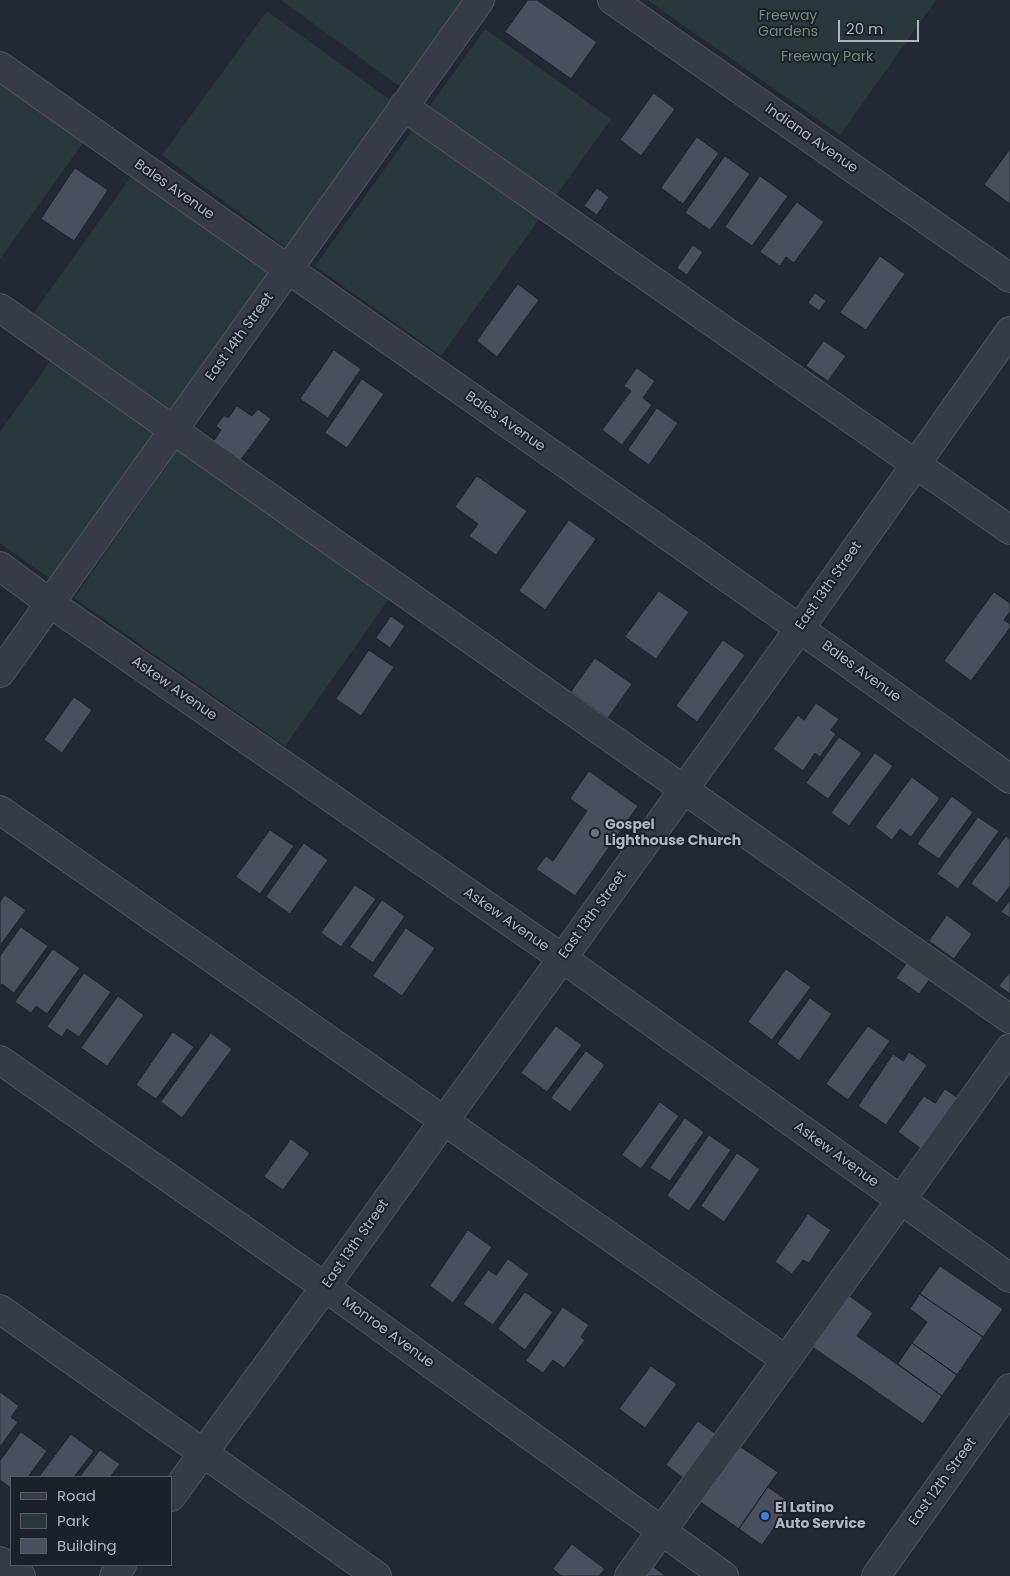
<!DOCTYPE html>
<style>
body{margin:0}
#map{position:relative;width:1010px;height:1576px;overflow:hidden;background:#232835;font-family:Poppins,sans-serif}
canvas{display:block}
.legend{position:absolute;left:10px;top:1476px;width:162px;height:90px;box-sizing:border-box;background:#1b202a;border:1px solid #575c67;margin:0;padding:6px 9px;list-style:none;font-size:15px;color:#b0b5c2}
.legend li{display:flex;align-items:center;gap:10px;height:25px}
.legend b{width:25px;border:1px solid #575c67}
.scale{position:absolute;left:838px;top:20px;width:81px;height:22px;box-sizing:border-box;border:2px solid #b0b5c2;border-top:0;padding-left:6px;font-size:15px;line-height:18px;white-space:nowrap;color:#b0b5c2;-webkit-text-stroke:4px #1b202a;paint-order:stroke}
</style>
<div id="map">
<canvas width="1010" height="1576"></canvas>
<ul class="legend">
<li><b style="height:6px;background:#363b46"></b>Road</li>
<li><b style="height:14px;background:#29383a"></b>Park</li>
<li><b style="height:14px;background:#494f5e"></b>Building</li>
</ul>
<div class="scale">20 m</div>
</div>
<script>
const c = document.querySelector('canvas').getContext('2d');
c.lineJoin = 'round';
function paint(path, color) { c.fillStyle = color; c.fill(path, 'evenodd'); }
function strokePath(path, color, width, dash) { c.strokeStyle = color; c.lineWidth = width; c.lineCap = dash ? 'butt' : 'round'; c.setLineDash(dash || []); c.stroke(path); }
function write(font, color, halo, rows, align = 'center') {
  c.font = font + ' Poppins,sans-serif'; c.lineWidth = 4; c.setLineDash([]); c.textBaseline = 'middle'; c.strokeStyle = halo; c.fillStyle = color; for (const [text, x, y, turn = 0] of rows) {
    c.save(); c.translate(x, y); c.rotate((+turn || 0) * Math.PI / 180); c.textAlign = isNaN(turn) ? turn : align; if (halo) c.strokeText(text, 0, 0); c.fillText(text, 0, 0); c.restore();
  }
}
paint(new Path2D(`
 M281,0H467L403,89Z
 M647,0H936L840,135Z
 M267,11L393,102L286,248L162,155Z
 M485,29L611,119L441,356L315,266Z
 M0,80L85,140L0,259Z
 M133,174L272,273L53,581L0,543V432L66,339L33,314Z
 M179,448L391,596L285,746L74,598Z`), '#29383a');
const building = new Path2D(`
 M528,0H537L597,42L571,79L505,32Z
 M654,93L675,109L641,156L620,140Z
 M697,137L719,153L683,204L661,188Z
 M1010,149V204L984,185Z
 M725,156L750,174L710,230L685,213Z
 M75,168L108,190L74,241L41,219Z
 M760,176L788,196L752,246L725,227Z
 M597,188L609,197L597,215L584,206Z
 M797,202L824,222L794,263L786,257L780,266L760,252Z
 M693,245L703,252L687,275L677,268Z
 M880,256L905,274L866,330L840,313Z
 M518,284L539,300L497,357L477,341Z
 M815,293L826,301L819,311L808,303Z
 M824,341L846,356L828,381L806,366Z
 M334,350L361,369L328,418L300,399Z
 M637,368L655,381L643,398L652,405L622,445L602,430L631,391L624,386Z
 M362,379L384,394L347,448L325,433Z
 M237,406L252,416L258,409L271,419L240,461L213,442L221,430L216,426L224,415L228,418Z
 M657,408L678,423L649,465L628,450Z
 M477,476L527,511L496,555L469,536L478,524L455,507Z
 M569,520L596,539L545,610L519,591Z
 M659,591L689,612L656,659L625,637Z
 M994,592L1010,603V612L1004,620L1010,624V628L971,681L944,661Z
 M391,616L405,626L390,648L376,638Z
 M723,640L745,655L697,722L676,706Z
 M369,650L394,667L361,716L336,699Z
 M595,658L632,684L608,718L571,692Z
 M74,697L92,710L62,753L44,740Z
 M816,703L839,719L831,730L836,734L820,757L815,753L803,771L773,749L798,715L804,720Z
 M839,737L862,753L828,799L806,783Z
 M875,753L893,766L849,826L831,813Z
 M589,771L638,806L575,896L536,869L546,856L553,861L587,811L570,799Z
 M912,777L940,798L911,837L900,829L892,840L875,827Z
 M952,796L973,812L939,859L917,844Z
 M978,817L999,831L958,889L937,874Z
 M270,830L294,846L260,894L236,877Z
 M1006,836L1010,839V886L997,903L971,884Z
 M304,843L328,860L290,914L266,897Z
 M355,885L376,899L341,947L321,933Z
 M5,895L26,910L0,946V902Z
 M382,900L405,916L373,963L350,947Z
 M1010,900V918L1001,912Z
 M947,915L972,934L954,959L929,941Z
 M21,927L48,946L14,993L2,984L0,986V956Z
 M406,928L435,948L402,996L373,976Z
 M53,949L80,968L47,1014L36,1006L31,1013L15,1002Z
 M909,960L932,976L919,994L896,978Z
 M786,969L811,987L772,1040L748,1022Z
 M1010,972V994L999,986Z
 M84,973L111,992L79,1037L67,1029L62,1037L47,1027Z
 M118,996L144,1015L107,1066L81,1048Z
 M810,998L832,1014L799,1061L777,1044Z
 M556,1026L582,1045L547,1092L521,1073Z
 M868,1026L890,1041L848,1100L826,1084Z
 M173,1032L194,1047L156,1099L136,1085Z
 M211,1033L232,1049L182,1118L161,1102Z
 M586,1051L605,1065L570,1112L551,1098Z
 M909,1052L927,1065L886,1125L858,1106L893,1054L903,1061Z
 M945,1089L961,1100L924,1151L898,1132L924,1096L935,1103Z
 M660,1102L679,1116L641,1169L622,1155Z
 M685,1118L704,1132L670,1181L650,1168Z
 M709,1135L731,1150L689,1211L667,1196Z
 M291,1139L310,1153L283,1190L264,1177Z
 M737,1153L760,1169L724,1222L701,1206Z
 M808,1214L831,1230L809,1263L803,1260L792,1274L775,1262Z
 M468,1230L492,1247L453,1303L430,1286Z
 M508,1259L529,1274L493,1325L463,1304L488,1270L496,1275Z
 M940,1266L1003,1309L983,1337L920,1294Z
 M525,1292L553,1312L525,1350L498,1329Z
 M847,1294L873,1313L857,1336L942,1396L923,1424L811,1346Z
 M920,1294L983,1337L957,1375L912,1343L927,1322L910,1309Z
 M563,1307L589,1325L581,1337L585,1340L564,1368L553,1360L543,1373L526,1361Z
 M912,1343L957,1375L942,1396L898,1364Z
 M651,1366L677,1384L645,1428L619,1409Z
 M0,1392L19,1406L11,1417L18,1422L0,1447Z
 M698,1421L719,1436L687,1481L666,1465Z
 M21,1432L47,1451L28,1477H11V1488L0,1480V1461Z
 M71,1434L94,1451L74,1477H39Z
 M735,1443L778,1472L739,1529L696,1499Z
 M100,1450L120,1464L110,1477H80Z
 M768,1487L791,1503L762,1545L739,1529Z
 M572,1544L605,1569L599,1576H561L553,1569Z
 M651,1565L666,1576H643Z`);
paint(building, '#494f5e');
strokePath(building, '#1d222c', 1);
const minor = new Path2D(`
 M612,0L1010,278
 M0,66C336,305 676,538 1010,779
 M403,106L1010,530
 M0,308L1010,1019
 M0,566L50,603L562,958L1010,1278
 M0,673L480,0
 M0,810L786,1360L629,1576
 M0,1060L325,1287L724,1576
 M0,1309L377,1576
 M786,1360L1010,1048
 M171,1497L325,1287L444,1121L582,931L800,628L1010,331
 M0,1561L21,1576
 M114,1576L122,1565
 M876,1576L1010,1388`);
strokePath(minor, '#505560', 30);
strokePath(minor, '#363b46', 28);
for (const [x, y, r, color] of [
 [595,833,5,"#6b7280"],
 [765,1516,5,"#3f7fe0"]
]) { const dot = new Path2D(); dot.arc(x, y, r, 0, 2 * Math.PI); c.fillStyle = color; c.fill(dot); strokePath(dot, '#1b202a', 2); }
write('14px', '#6b9077', '#1b202a', [
 ["Freeway",788,16],
 ["Gardens",788,32],
 ["Freeway Park",827,57]
]);
write('14px', '#b0b5c2', '#1b202a', [
 ["Indiana Avenue",811,139,35],
 ["Bales Avenue",174,190,35],
 ["East 14th Street",240,337,-54],
 ["Bales Avenue",505,422,35],
 ["East 13th Street",829,586,-55],
 ["Bales Avenue",861,672,36],
 ["Askew Avenue",174,689,35],
 ["East 13th Street",593,915,-54],
 ["Askew Avenue",506,920,35],
 ["Askew Avenue",836,1155,36],
 ["East 13th Street",356,1244,-55],
 ["Monroe Avenue",388,1333,36],
 ["East 12th Street",943,1482,-54]
]);
write('bold 14px', '#b0b5c2', '#1b202a', [
 ["Gospel",605,825],
 ["Lighthouse Church",605,841],
 ["El Latino",775,1508],
 ["Auto Service",775,1524]
], 'left');
</script>
